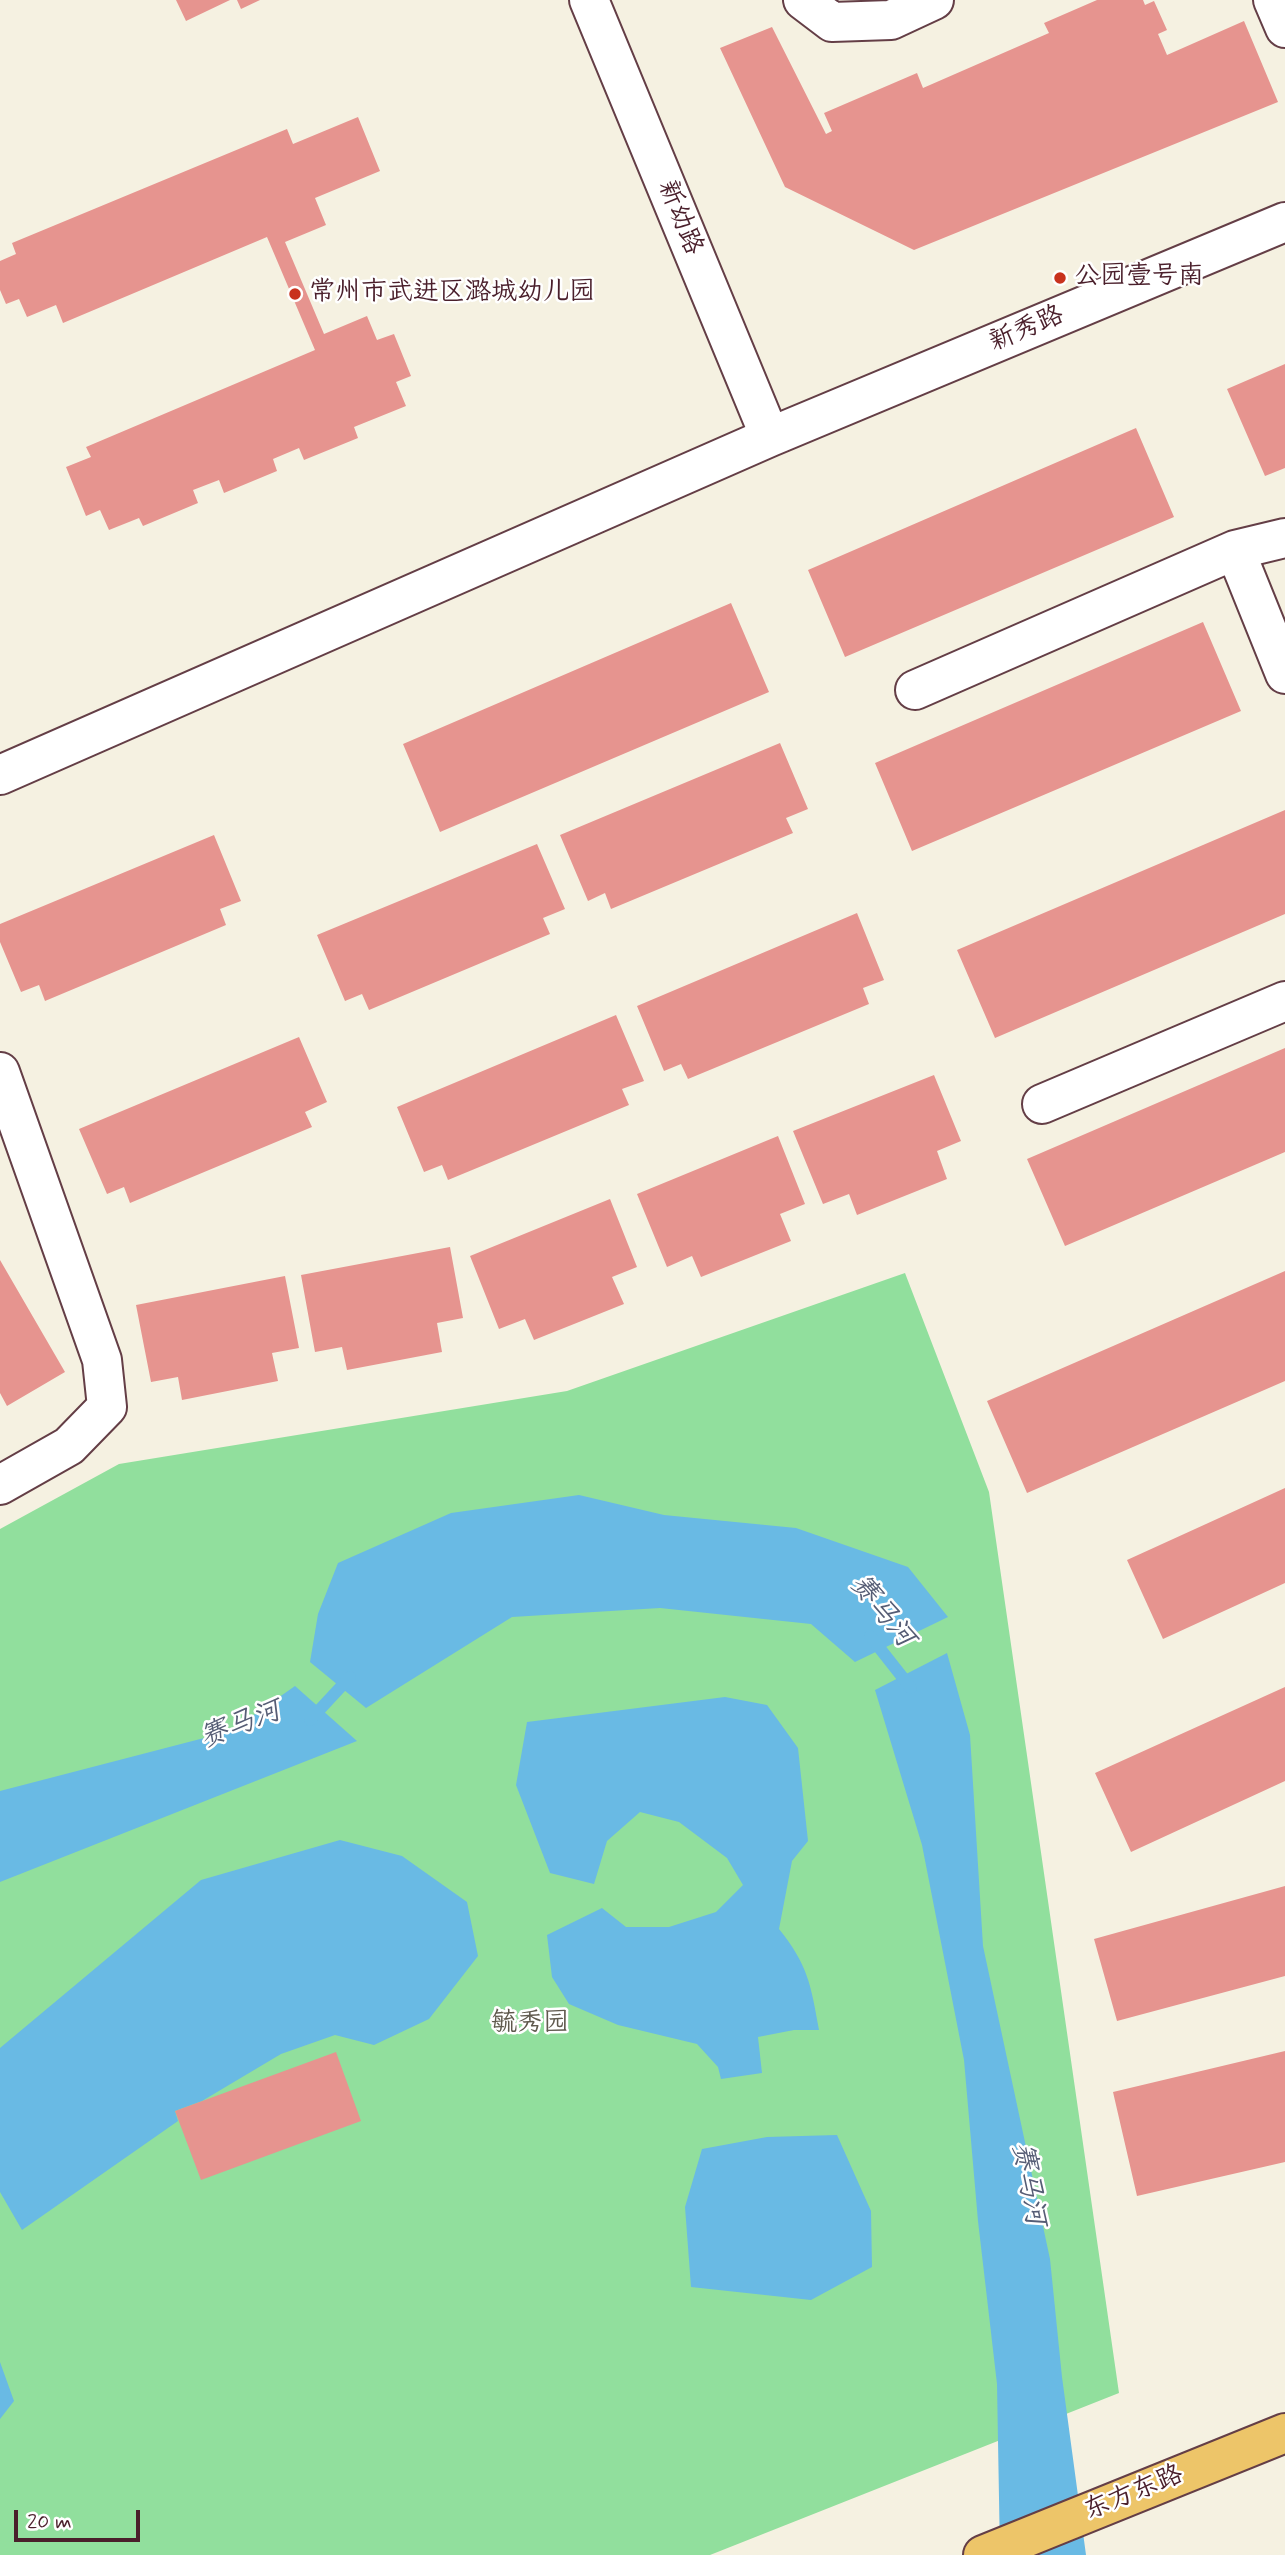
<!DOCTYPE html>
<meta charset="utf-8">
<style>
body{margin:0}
#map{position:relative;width:1285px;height:2555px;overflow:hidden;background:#f5f1e1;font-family:Mynerve,sans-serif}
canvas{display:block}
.scale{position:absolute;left:14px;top:2510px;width:126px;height:32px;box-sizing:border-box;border:4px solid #4a1f2b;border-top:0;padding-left:9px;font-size:21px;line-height:24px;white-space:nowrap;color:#4a1f2b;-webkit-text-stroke:5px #fff;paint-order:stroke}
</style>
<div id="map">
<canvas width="1285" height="2555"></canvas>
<div class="scale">20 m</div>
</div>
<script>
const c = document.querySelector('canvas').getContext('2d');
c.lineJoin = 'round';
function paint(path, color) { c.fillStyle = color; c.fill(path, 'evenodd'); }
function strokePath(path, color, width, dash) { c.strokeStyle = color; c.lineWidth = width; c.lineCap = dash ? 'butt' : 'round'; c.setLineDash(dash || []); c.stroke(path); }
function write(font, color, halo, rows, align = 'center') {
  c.font = font + ' Mynerve,"LXGW WenKai TC",sans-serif'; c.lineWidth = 5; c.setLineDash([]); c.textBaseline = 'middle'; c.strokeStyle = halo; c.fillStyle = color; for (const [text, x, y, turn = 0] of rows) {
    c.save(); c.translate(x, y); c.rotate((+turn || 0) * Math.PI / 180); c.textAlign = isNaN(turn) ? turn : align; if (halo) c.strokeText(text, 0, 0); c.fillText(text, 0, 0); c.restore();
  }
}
paint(new Path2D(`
 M905,1273L989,1492L1119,2393L710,2555H0V1529L119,1464L567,1391Z`), '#91df9d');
paint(new Path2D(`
 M579,1495L664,1515L796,1528L908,1567L948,1617L855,1662L811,1624L660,1608L512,1617L366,1708L310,1662L318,1614L338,1563L451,1513Z
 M947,1653L970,1735L983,1946L1050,2259L1062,2377L1086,2555H1000L997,2384L978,2221L964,2060L922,1845L875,1690Z
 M295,1686L357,1741L0,1882V1791L231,1731Z
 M725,1697L767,1705L798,1748L808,1841L792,1861L779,1929C808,1965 811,1985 819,2030H794L758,2037L762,2073L721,2079L718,2067L697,2044L618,2025L569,2004L552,1977L547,1935L602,1908L626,1927H669L716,1912L743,1885L727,1858L679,1822L640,1812L607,1841L594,1884L550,1873L516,1785L527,1722Z
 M340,1840L402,1856L467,1902L478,1956L429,2019L374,2045L335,2035L281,2054L202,2101L175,2111L178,2121L22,2230L0,2192V2048L201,1880Z
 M837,2135L871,2211L872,2267L811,2300L691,2287L685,2207L702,2149L767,2137Z
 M0,2362L14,2401L0,2419Z`), '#69bae4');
strokePath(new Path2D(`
 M870,1636L911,1688
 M310,1720L350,1677`), '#69bae4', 12);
paint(new Path2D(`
 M176,0H230L186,21Z
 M237,0H260L241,9Z
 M1097,0H1143L1145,5L1154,1L1167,30L1158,34L1167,55L1244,21L1278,102L914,250L785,187L720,48L772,27L826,134L832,131L824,113L917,73L923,88L1049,33L1044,23Z
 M358,117L380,171L315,198L326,225L285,242L324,334L367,316L377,340L394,334L411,376L396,382L406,406L354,427L358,438L304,460L299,448L273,459L277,471L224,493L219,480L193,490L198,503L143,526L139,518L109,530L100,510L86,516L66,467L91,457L86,447L315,350L267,237L63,323L56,305L27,317L19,299L6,304L0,290V261L16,254L12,243L287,129L293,144Z
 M1285,364V468L1265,476L1227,389Z
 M1136,428L1174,517L845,657L808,570Z
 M731,603L769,692L440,832L403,744Z
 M1203,622L1241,711L912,851L875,763Z
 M780,743L808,809L786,818L793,833L611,909L605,893L588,901L560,835Z
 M1285,810V914L995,1038L957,950Z
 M214,835L241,901L220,909L226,925L45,1001L39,985L21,992L0,942V924Z
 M537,844L565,909L543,918L550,934L369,1010L362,994L345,1001L317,935Z
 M857,913L884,980L863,988L869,1004L688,1079L681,1064L664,1071L637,1006Z
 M616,1015L644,1081L622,1089L629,1105L448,1180L442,1165L424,1172L397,1107Z
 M299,1037L327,1102L305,1112L312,1127L130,1203L124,1187L107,1194L79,1129Z
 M1285,1048V1152L1065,1246L1027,1159Z
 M934,1075L961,1141L937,1151L947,1179L857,1215L849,1194L823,1204L793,1131Z
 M778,1136L805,1204L780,1214L791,1241L701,1277L692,1256L667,1267L637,1194Z
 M610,1199L637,1267L612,1277L624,1304L534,1340L525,1319L499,1329L470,1256Z
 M450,1247L463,1318L437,1323L442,1352L347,1370L342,1347L315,1352L301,1275Z
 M0,1260L65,1372L7,1406L0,1393Z
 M1285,1271V1381L1027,1493L987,1401Z
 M285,1276L299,1348L272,1353L278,1381L182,1400L178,1377L151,1382L136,1305Z
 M1285,1488V1583L1163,1639L1127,1560Z
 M1285,1687V1781L1131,1852L1095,1773Z
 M1285,1886V1976L1117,2021L1094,1939Z
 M1285,2051V2162L1137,2196L1113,2092Z
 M336,2052L361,2121L201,2180L175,2111Z`), '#e6948f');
const minor = new Path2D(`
 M589,0L770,437
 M803,0L832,22L891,20L934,0
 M1273,0L1285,28
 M1235,550L1285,674
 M915,690L1235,550L1285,538
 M0,775L770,437L1285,222
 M0,1072L102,1360L107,1407L69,1446L0,1485
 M1042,1104L1285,1001`);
const major = new Path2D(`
 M983,2555L1285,2433`);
strokePath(minor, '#643e46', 42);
strokePath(major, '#643e46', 42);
strokePath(minor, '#fff', 38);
strokePath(major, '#edc569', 38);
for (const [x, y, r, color] of [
 [1060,278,7,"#c8321e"],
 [295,294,7,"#c8321e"]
]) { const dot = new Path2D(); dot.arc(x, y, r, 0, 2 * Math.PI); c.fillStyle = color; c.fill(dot); strokePath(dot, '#fff', 2.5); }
write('26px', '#4a1f2b', '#fff', [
 ["新幼路",679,218,68],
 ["新秀路",1027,330,-23],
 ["东方东路",1134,2494,-22]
]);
write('26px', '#4a1f2b', '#fff', [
 ["公园壹号南",1074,278],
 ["常州市武进区潞城幼儿园",309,294]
], 'left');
write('26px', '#5f594d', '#fff', [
 ["毓秀园",530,2025]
]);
write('italic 28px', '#565d75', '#fff', [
 ["赛马河",881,1612,51],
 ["赛马河",241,1726,-21],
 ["赛马河",1027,2184,80]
]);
</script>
